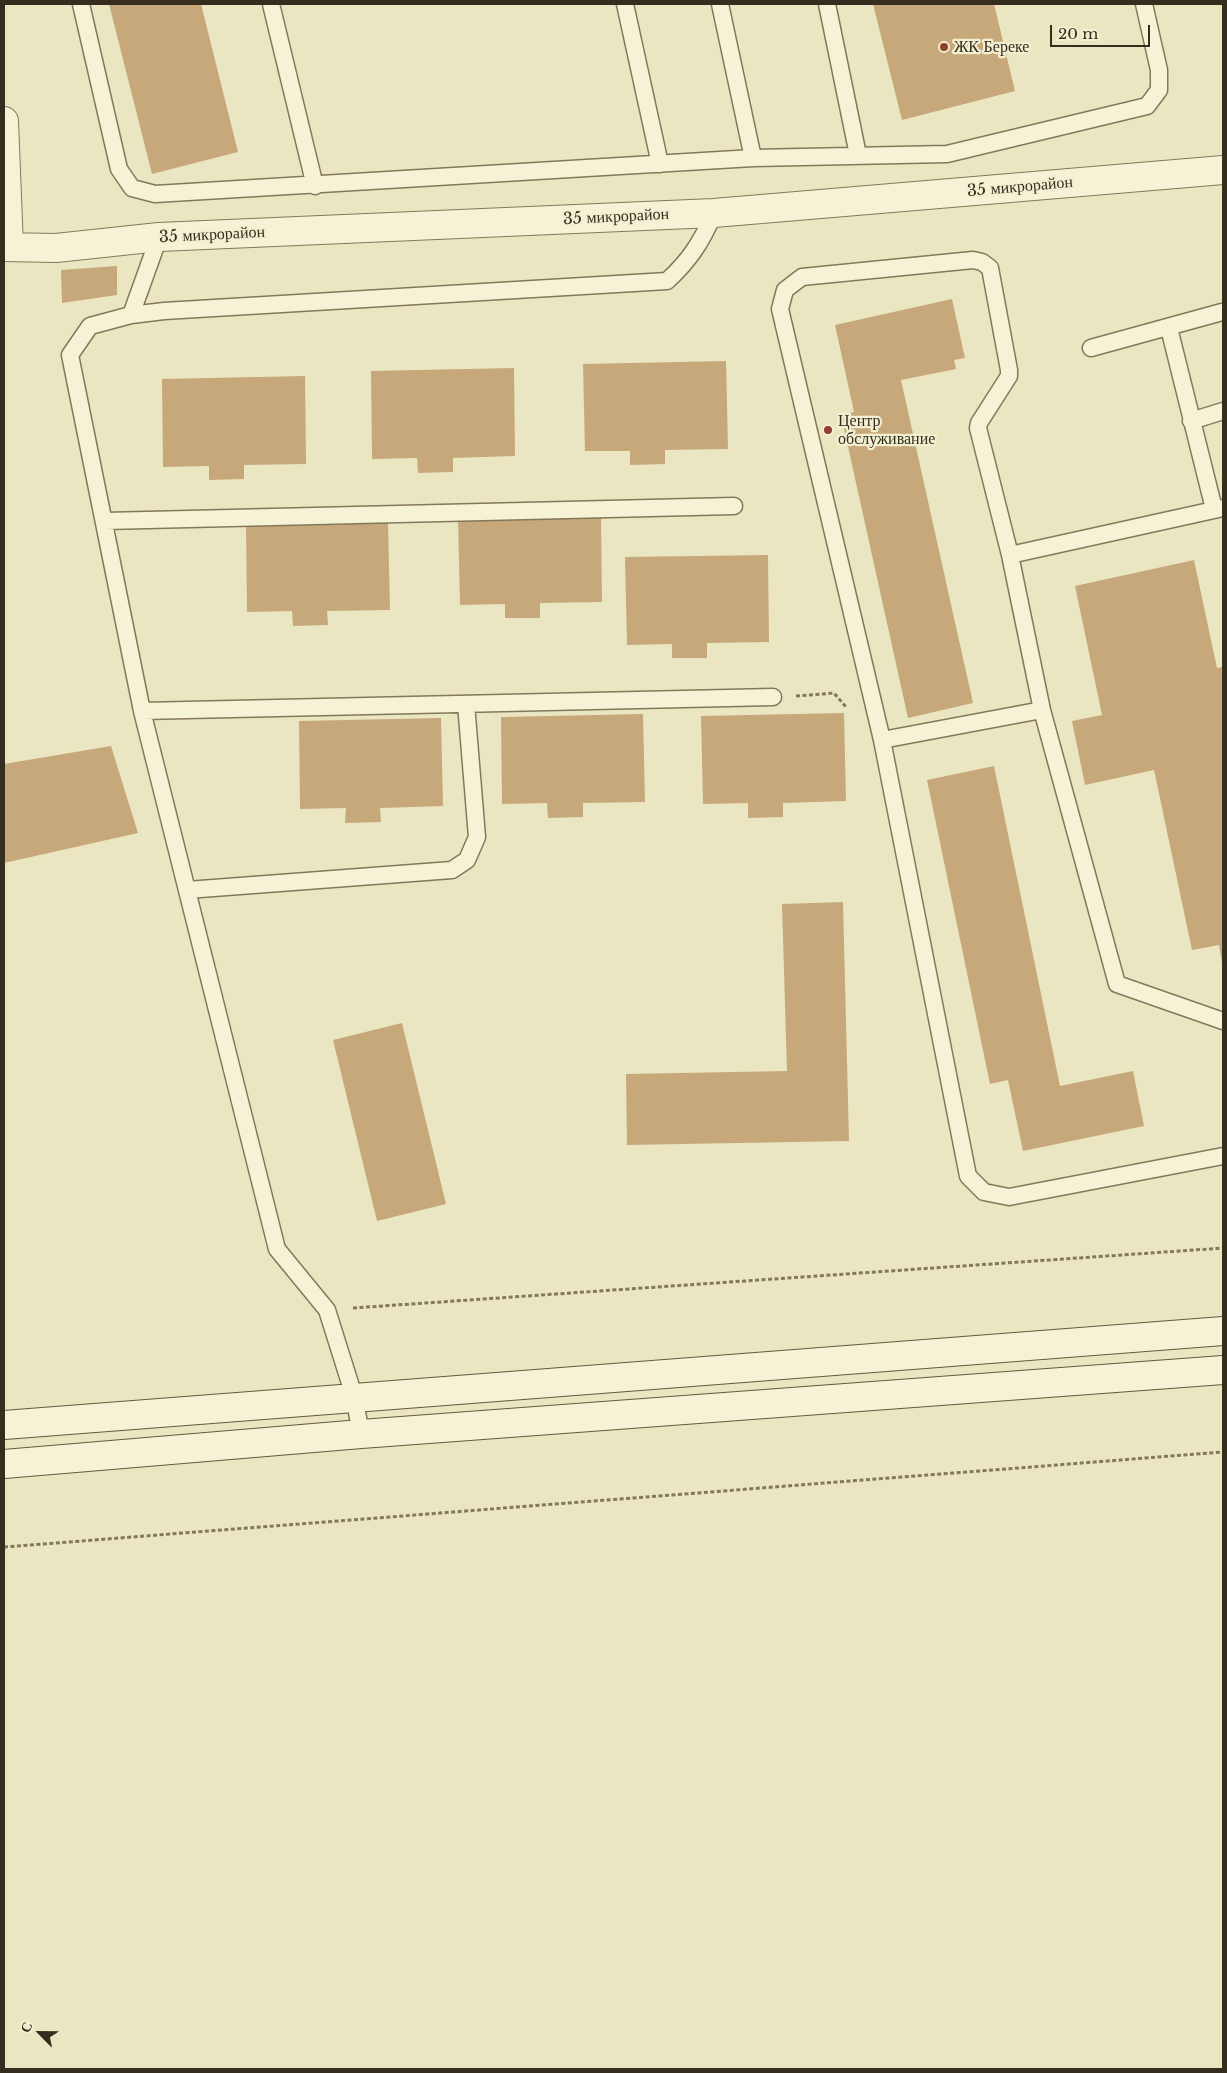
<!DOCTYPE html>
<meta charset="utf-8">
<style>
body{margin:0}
#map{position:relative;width:1227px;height:2073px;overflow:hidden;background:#ebe6c2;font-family:"Libre Baskerville",serif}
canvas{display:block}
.frame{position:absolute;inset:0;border:5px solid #352d1e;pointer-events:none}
.north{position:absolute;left:15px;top:2008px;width:50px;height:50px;-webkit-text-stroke:4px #f3efd1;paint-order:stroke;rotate:293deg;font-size:14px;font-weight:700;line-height:20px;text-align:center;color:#352d1e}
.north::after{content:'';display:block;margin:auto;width:18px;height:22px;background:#352d1e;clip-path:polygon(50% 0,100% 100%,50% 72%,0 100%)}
.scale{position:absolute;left:1050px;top:25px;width:100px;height:22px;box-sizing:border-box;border:2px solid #352d1e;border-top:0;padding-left:6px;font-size:15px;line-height:18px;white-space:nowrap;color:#352d1e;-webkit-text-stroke:4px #f3efd1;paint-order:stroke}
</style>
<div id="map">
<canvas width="1227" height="2073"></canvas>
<div class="frame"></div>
<div class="north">С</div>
<div class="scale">20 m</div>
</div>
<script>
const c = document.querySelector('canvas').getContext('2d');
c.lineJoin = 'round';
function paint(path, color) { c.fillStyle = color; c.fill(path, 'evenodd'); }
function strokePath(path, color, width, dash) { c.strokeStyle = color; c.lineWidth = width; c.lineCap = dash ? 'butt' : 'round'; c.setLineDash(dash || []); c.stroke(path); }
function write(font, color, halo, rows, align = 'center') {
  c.font = font + ' "Libre Baskerville",serif'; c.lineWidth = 4.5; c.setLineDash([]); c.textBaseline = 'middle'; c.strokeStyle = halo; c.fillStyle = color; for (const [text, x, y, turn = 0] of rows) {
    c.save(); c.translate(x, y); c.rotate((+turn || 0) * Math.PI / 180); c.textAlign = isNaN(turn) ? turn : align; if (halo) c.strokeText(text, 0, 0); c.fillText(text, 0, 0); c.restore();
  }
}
paint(new Path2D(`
 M109,4H201L238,152L152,174Z
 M873,4H994L1015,91L902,120Z
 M117,266V295L62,303L61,270Z
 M952,299L965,358L954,360L956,369L901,380L973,703L908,718L841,415L854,412L835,325Z
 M726,361L728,449L665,450V464L630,465V451H585L583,364Z
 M514,368L515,456L453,458V472L418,473L417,458L372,459L371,371Z
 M305,376L306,464L244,465V479L209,480V466L163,467L162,379Z
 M601,514L602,602L540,603V618H505V604L460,605L458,517Z
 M388,522L390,610L327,611L328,625L293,626L292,611L247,612L246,525Z
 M768,555L769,642L707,643V658H672V644L627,645L625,557Z
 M1194,560L1217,668L1223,667L1222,963L1219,945L1192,950L1154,770L1085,785L1072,721L1102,715L1075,586Z
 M844,713L846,801L783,803V817L748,818V803L703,804L701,716Z
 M643,714L645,802L583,803V817L548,818L547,803L502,804L501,717Z
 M441,718L443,806L380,808L381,822L345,823L346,808L300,809L299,721Z
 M111,746L138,833L4,863V764Z
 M994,766L1060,1086L1133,1071L1144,1126L1023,1151L1008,1080L990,1084L927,780Z
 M843,902L849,1141L627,1145L626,1074L787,1071L782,904Z
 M402,1023L446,1204L377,1221L333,1040Z`), '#c7a87a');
const lane = new Path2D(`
 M81,4L119,169L132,188L155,194L753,158L947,154L1147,106L1159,90V70L1144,4
 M271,4L315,186
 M625,4L660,164
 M720,4L753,158
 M827,4L858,155
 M131,315L159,237
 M1169,328L1214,509
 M1091,348L1222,312
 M1191,421L1223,411
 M105,521L734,506
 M1010,555L1223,508
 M142,711L773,697
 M882,740L1042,710
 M187,890L452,870L467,860L477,837L466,704
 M1223,1021L1117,984L1042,710L1010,555L978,428L979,423L1009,376V370L990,268L982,262L973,260L802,277L785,290L780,309L882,740L968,1176L984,1192L1009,1197L1223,1156
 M361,1434L354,1396L327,1310L277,1249L142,711L70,355L90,326L131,315L164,311L667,281C690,260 702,241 714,213`);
const street = new Path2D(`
 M4,121L9,247
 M4,247L56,248L159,237L714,213L1223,170`);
const secondary = new Path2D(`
 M4,1425L1223,1331
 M4,1464L361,1434L1223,1370`);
strokePath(lane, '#84785a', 19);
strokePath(street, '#84785a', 30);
strokePath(secondary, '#66593e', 30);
strokePath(new Path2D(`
 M796,696L834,693L846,707
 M353,1308L1223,1248
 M4,1547L1223,1452`), '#84785a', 3, [4, 2.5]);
strokePath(lane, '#f6f2d5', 16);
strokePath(street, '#f6f2d5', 28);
strokePath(secondary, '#f6f2d5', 28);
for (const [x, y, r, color] of [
 [944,47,5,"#8f3f2e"],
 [828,430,5,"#8f3f2e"]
]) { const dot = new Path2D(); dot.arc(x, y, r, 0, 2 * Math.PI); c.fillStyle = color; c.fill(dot); strokePath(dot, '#f3efd1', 2); }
write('16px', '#352d1e', '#f3efd1', [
 ["ЖК Береке",954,47],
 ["Центр",838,421],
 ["обслуживание",838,439]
], 'left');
write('16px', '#352d1e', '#f3efd1', [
 ["35 микрорайон",1020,187,-5],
 ["35 микрорайон",616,217,-3],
 ["35 микрорайон",212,235,-3]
]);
</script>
